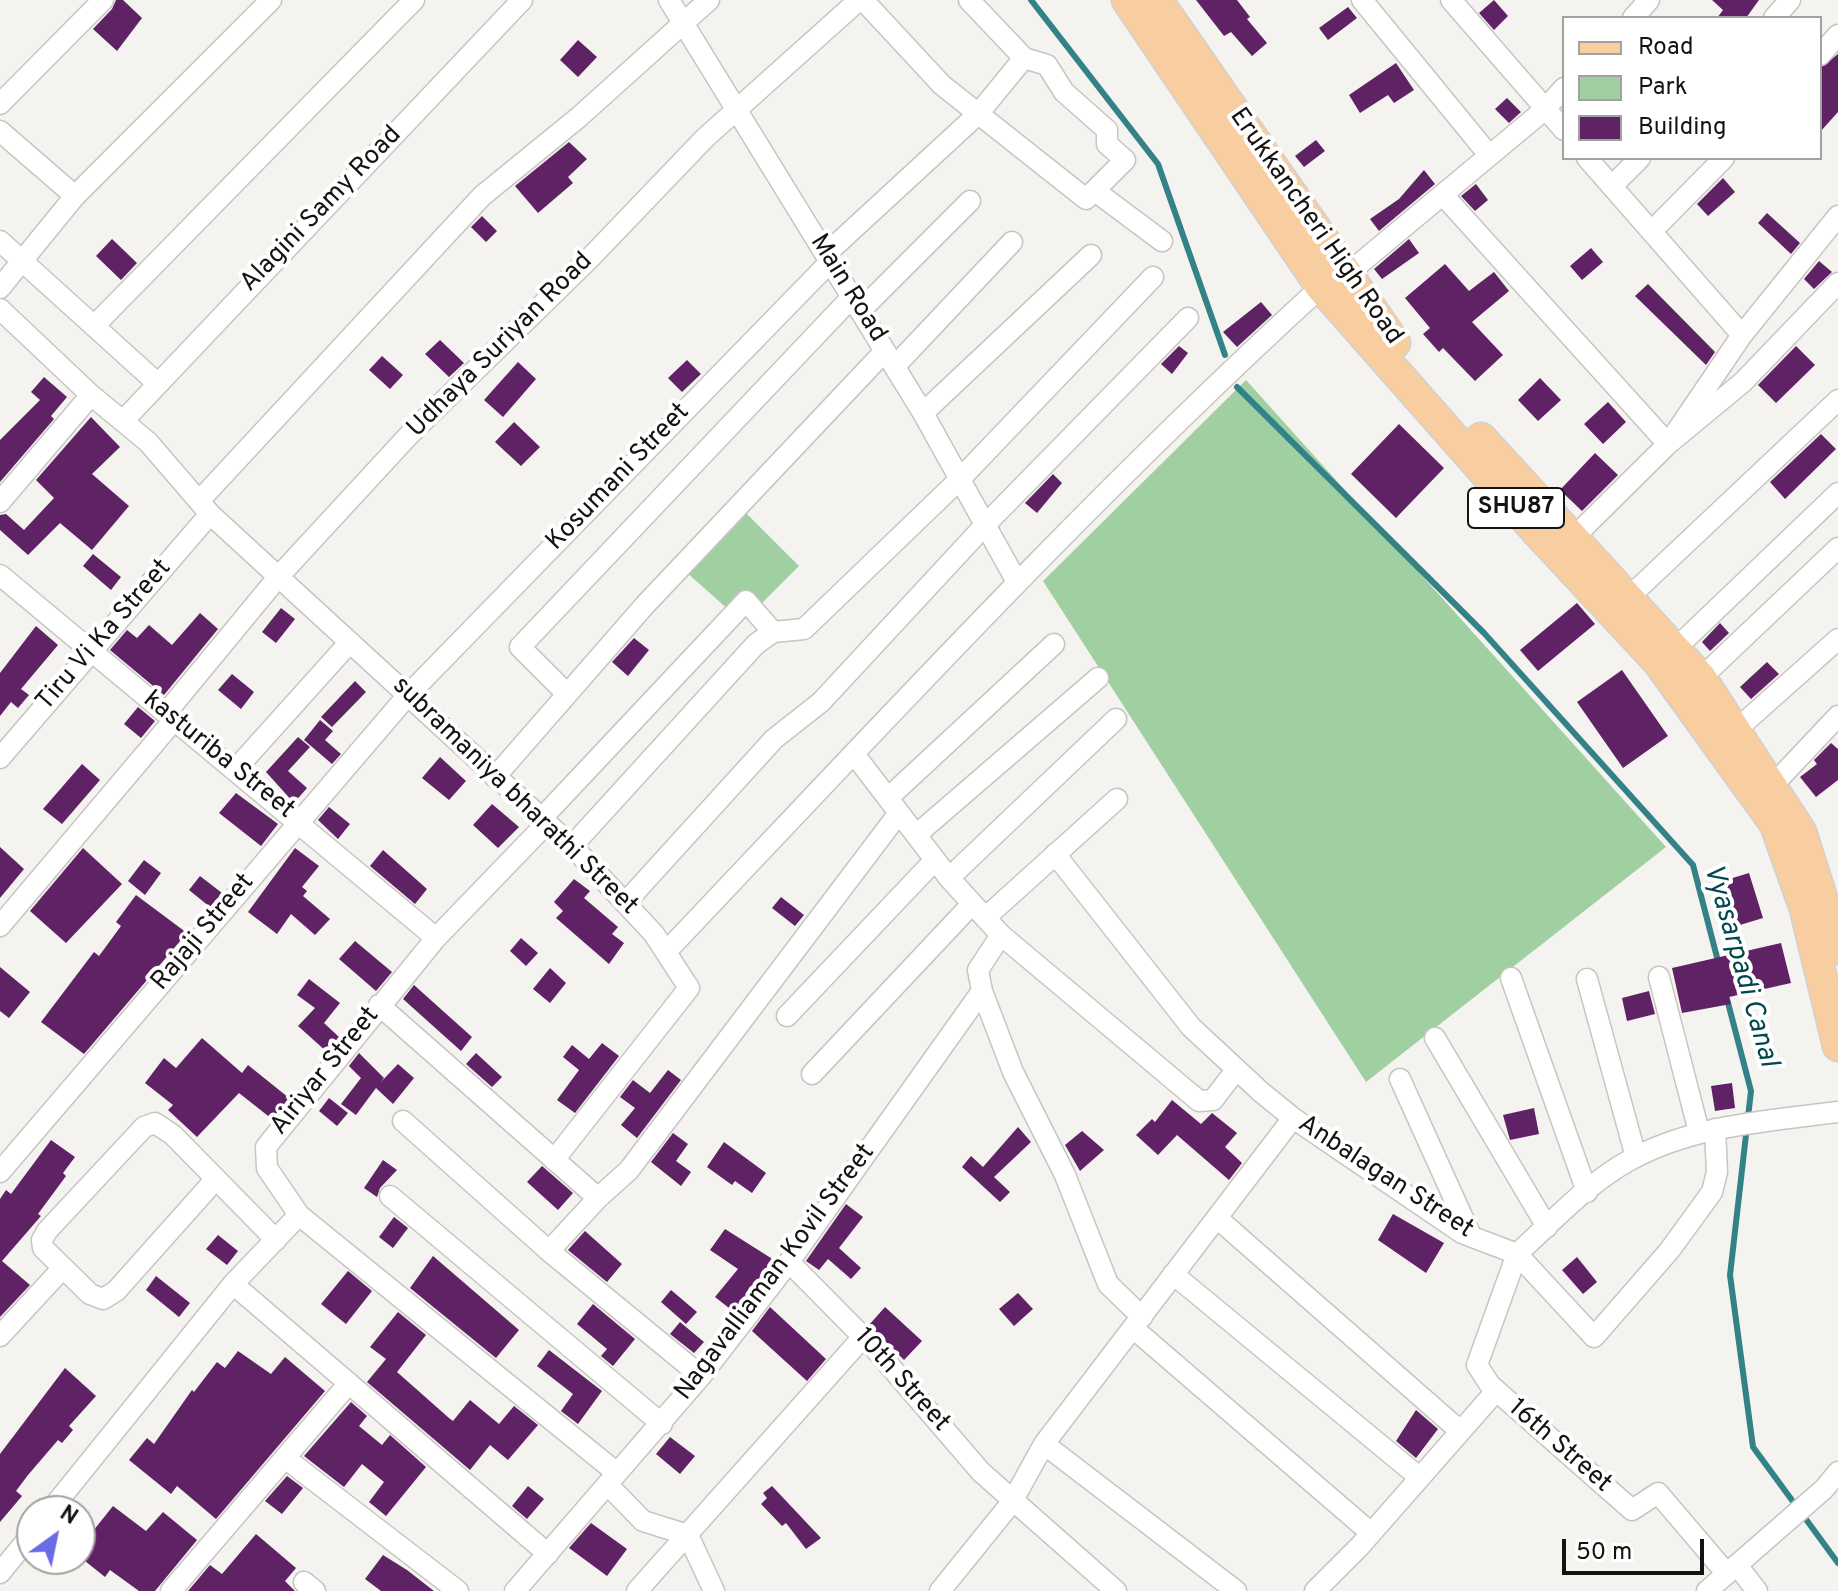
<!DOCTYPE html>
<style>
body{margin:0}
#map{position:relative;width:1838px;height:1591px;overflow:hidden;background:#f5f3f0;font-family:Overpass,sans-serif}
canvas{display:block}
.legend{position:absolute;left:1562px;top:16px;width:260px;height:144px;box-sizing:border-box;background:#fff;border:2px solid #a1a1a0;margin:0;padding:10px 14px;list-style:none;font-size:24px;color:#141312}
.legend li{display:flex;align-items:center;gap:16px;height:40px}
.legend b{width:40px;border:2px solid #a1a1a0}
.north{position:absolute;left:16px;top:1495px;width:80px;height:80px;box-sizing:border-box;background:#fff;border:2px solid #a1a1a0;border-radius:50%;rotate:33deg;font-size:22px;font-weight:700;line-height:32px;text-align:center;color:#141312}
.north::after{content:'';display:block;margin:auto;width:28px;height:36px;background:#6a6be5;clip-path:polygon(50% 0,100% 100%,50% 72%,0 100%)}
.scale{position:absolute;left:1562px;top:1539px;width:142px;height:36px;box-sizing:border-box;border:4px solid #141312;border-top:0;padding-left:10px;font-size:24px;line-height:28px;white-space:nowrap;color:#141312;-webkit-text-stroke:6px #fff;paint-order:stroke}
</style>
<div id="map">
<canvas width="1838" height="1591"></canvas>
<ul class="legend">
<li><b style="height:10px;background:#f8cea0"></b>Road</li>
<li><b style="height:22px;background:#a0cfa2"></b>Park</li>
<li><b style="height:22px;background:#5e2265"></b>Building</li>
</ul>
<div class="north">N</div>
<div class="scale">50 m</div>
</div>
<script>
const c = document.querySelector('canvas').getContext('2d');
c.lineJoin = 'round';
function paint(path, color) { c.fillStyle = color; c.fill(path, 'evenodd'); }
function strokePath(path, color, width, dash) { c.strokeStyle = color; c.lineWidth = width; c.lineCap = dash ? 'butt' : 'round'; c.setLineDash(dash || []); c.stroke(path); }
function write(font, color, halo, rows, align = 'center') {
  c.font = font + ' Overpass,sans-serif'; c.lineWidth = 8; c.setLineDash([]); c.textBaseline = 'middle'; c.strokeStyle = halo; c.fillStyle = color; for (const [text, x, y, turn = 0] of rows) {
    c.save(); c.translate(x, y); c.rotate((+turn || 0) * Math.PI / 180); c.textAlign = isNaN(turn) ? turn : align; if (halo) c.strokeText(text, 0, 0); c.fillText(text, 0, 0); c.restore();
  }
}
paint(new Path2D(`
 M1246,380L1666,847L1366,1082L1043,581Z
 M741,508L799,566L760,605L730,611L685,571Z`), '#a0cfa2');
strokePath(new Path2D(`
 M1031,0L1158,164L1225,355
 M1237,387L1484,633L1693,865L1719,965
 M1727,999L1751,1091L1730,1275L1753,1447L1838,1563`), '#338288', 6);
paint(new Path2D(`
 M116,0H123L142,18L117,51L93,29L112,9Z
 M1196,0H1237L1250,17L1247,19L1267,43L1252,56L1231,32L1224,36Z
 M1494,0L1508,16L1494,30L1479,13Z
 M1712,0H1759L1746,18H1717L1723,10Z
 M1348,7L1357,18L1328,40L1319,28Z
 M578,40L597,57L578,77L560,60Z
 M1838,54V112L1820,132V68Z
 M1396,63L1414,90L1394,103L1388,95L1360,113L1349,95Z
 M1507,98L1521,112L1509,123L1495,109Z
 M1316,140L1325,151L1304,167L1295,156Z
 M569,142L587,159L568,177L573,183L538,213L515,186Z
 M1424,170L1435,184L1379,231L1370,219L1399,199Z
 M1723,178L1735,192L1708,216L1697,204Z
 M1476,184L1488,200L1475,211L1461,196Z
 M1767,213L1800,243L1791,254L1758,223Z
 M482,216L497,231L486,242L471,227Z
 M112,239L137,263L121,280L96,256Z
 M1409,239L1419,253L1382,279L1374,269Z
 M1591,248L1603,262L1582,280L1570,266Z
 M1819,261L1832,272L1814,289L1804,279Z
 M1445,264L1469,291L1494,272L1509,291L1472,322L1503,355L1475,381L1443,348L1439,352L1423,334L1430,328L1405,298Z
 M1648,284L1715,352L1706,365L1635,296Z
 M1261,302L1272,315L1237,347L1223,332Z
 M440,340L464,363L449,377L425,354Z
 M1179,346L1188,353L1172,374L1161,364Z
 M1796,346L1815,365L1776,403L1758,385Z
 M382,356L403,375L390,389L369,370Z
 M687,360L701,374L682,392L668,378Z
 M518,362L536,379L503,417L484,400Z
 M44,377L67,397L51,416L54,419L0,482V440L40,400L31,392Z
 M1540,378L1561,400L1538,421L1518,400Z
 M1608,402L1626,422L1603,444L1584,424Z
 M91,417L120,447L92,474L129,506L92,550L60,523L28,555L0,530V515L6,514L24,530L54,498L36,480Z
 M514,422L540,447L521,466L495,442Z
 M1399,424L1444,468L1396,518L1351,474Z
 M1821,434L1836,449L1785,499L1770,482Z
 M1595,453L1618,475L1582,511L1560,490Z
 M1053,474L1062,483L1037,513L1025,503Z
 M93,554L121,577L111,590L83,566Z
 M1577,603L1595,624L1538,671L1520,650Z
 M281,608L295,619L276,643L262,632Z
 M200,613L218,629L164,695L110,650L127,630L137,638L149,625L172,645Z
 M1720,623L1729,633L1710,651L1702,642Z
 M36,626L58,645L21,689L29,695L18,708L11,702L0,716V673Z
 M634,638L649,650L628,676L612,662Z
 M1767,662L1779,674L1751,699L1740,687Z
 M1622,670L1668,736L1623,768L1577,702Z
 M232,674L254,692L241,709L218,690Z
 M355,681L366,692L332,727L321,717Z
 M138,707L155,721L141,738L124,724Z
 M320,720L333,731L325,740L341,754L332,764L304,740Z
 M298,737L310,747L288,771L307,788L294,803L266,772Z
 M1831,743L1838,749V780L1816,797L1800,777L1817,764L1814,760Z
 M440,757L466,781L449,800L422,778Z
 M82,764L100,780L62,824L43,809Z
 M236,793L278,824L261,846L219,813Z
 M492,804L519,827L498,848L473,825Z
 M329,807L350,824L338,839L318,820Z
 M0,847L24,869L0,898Z
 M83,848L122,884L66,943L30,911Z
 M295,848L319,866L302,887L307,891L303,896L330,919L315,935L291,914L277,934L248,912Z
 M383,850L427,889L415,904L370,866Z
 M144,860L161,873L145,895L128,881Z
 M1749,873L1763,918L1730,928L1716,883Z
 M200,876L222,893L210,907L189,890Z
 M574,879L590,891L584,898L618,927L612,934L624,943L609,964L556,918L563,911L554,902Z
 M136,895L187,933L84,1054L41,1022L94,952L99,956L121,926L116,922Z
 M781,897L804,915L795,926L772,908Z
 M521,938L538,953L526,966L510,951Z
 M355,941L392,972L376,991L339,959Z
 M1781,943L1791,983L1729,997L1731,1004L1682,1013L1672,968Z
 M0,967L30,992L9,1018L0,1011Z
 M550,968L566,983L550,1003L533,989Z
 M309,979L340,1003L324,1023L339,1037L327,1052L298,1026L315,1008L297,995Z
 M414,985L472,1037L461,1051L403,999Z
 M1649,991L1655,1014L1627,1021L1622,998Z
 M202,1038L242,1073L248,1065L289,1098L272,1119L239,1093L197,1137L168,1110L173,1105L145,1083L164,1058L176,1068Z
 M602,1043L619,1056L575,1113L557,1100L579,1070L563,1057L572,1045L589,1059Z
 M359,1053L384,1078L380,1083L398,1064L414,1078L393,1104L376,1088L356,1115L341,1104L361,1078L349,1066Z
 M476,1053L502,1077L492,1087L466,1064Z
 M668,1070L681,1080L637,1138L621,1125L635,1108L620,1097L633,1080L650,1093Z
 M1732,1083L1735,1108L1715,1111L1711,1086Z
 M329,1098L348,1113L337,1126L319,1111Z
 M1172,1100L1201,1124L1212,1113L1237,1133L1225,1147L1242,1163L1229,1180L1177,1135L1158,1155L1136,1135L1152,1119L1155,1122Z
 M1534,1108L1539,1134L1510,1140L1503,1115Z
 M1018,1127L1031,1142L994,1177L1010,1192L1000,1202L962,1167L971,1156L983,1167Z
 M1082,1131L1104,1150L1080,1171L1065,1145Z
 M673,1133L688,1144L676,1161L691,1172L681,1186L651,1162Z
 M51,1140L75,1157L63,1173L66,1176L38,1214L41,1216L2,1261L30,1285L0,1317V1199L6,1190L11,1194Z
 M724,1142L766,1173L752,1193L735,1181L732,1185L707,1167Z
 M383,1160L397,1170L380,1188L377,1197L364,1188Z
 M542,1166L573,1193L558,1210L527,1182Z
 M846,1204L863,1217L839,1248L861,1268L851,1279L828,1259L819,1270L806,1261Z
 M1393,1214L1444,1243L1426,1273L1378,1240Z
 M394,1217L408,1228L393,1248L379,1237Z
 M725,1229L774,1260L734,1312L715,1297L738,1269L710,1250Z
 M585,1231L622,1264L607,1282L568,1250Z
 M218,1235L238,1251L227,1265L206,1249Z
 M433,1256L519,1330L496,1358L410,1288Z
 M1577,1257L1597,1282L1583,1294L1562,1270Z
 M348,1271L372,1291L346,1324L321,1304Z
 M156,1276L190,1303L179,1317L146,1290Z
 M671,1290L697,1312L686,1324L661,1302Z
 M1018,1293L1033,1309L1014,1326L999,1309Z
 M593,1304L635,1339L613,1366L601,1356L607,1349L577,1324Z
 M770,1307L826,1359L807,1381L752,1331Z
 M885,1307L922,1341L904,1360L869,1325Z
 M398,1312L426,1335L397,1372L449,1418L453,1421L470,1400L499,1424L514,1406L538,1425L508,1460L490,1445L470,1470L367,1382L386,1359L370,1347Z
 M680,1322L704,1342L694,1353L670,1334Z
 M549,1350L602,1391L578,1424L561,1411L573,1394L537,1366Z
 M238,1351L271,1374L285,1357L325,1391L216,1519L177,1486L171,1494L129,1460L147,1438L154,1444L192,1390L194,1392L217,1362L225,1368Z
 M65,1368L96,1396L69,1426L73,1430L62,1443L58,1440L28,1475L16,1491L22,1496L0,1522V1454Z
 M351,1402L367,1416L359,1426L382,1445L390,1435L426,1467L386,1516L369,1502L384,1482L362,1464L344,1487L304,1456Z
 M1416,1410L1438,1429L1416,1458L1396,1441Z
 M670,1437L695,1456L680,1474L656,1454Z
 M287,1476L303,1488L282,1514L265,1501Z
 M528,1486L544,1499L527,1519L512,1506Z
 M772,1486L821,1538L806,1549L786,1523L782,1526L761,1504L767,1498L763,1493Z
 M113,1506L146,1531L163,1512L197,1540L155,1591H139L110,1570L105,1577L80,1557V1521L93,1531Z
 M591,1523L627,1549L607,1576L569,1548Z
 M256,1534L296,1568L285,1581L295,1591H188L210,1565L222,1574Z
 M383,1555L407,1570L434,1591H381L365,1579Z`), '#5e2265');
const minor = new Path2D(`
 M669,0L923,413L1017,582
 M863,0L942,85L1086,199L1125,160L1107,144V130L1064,92L1047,65L1024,58L969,0
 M1362,0L1489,155
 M1451,0L1564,130
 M1633,18L1649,0
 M1774,18L1790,0
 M1820,55L1838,35
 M0,104L103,0
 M0,131L75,196
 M1587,158L1742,335
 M1612,186L1640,158
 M1095,191L1162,241
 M1443,195L1668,444L1743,382L1838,283
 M1652,231L1724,158
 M0,241L157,383
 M826,254L978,114L1024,58
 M0,288L75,196L271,0
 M0,309L91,395L148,442L210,514L572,846L654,934L689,988L554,1160
 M860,311L970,201
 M94,326L414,0
 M895,366L1012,242
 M923,413L1091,255
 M123,421L522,0
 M199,501L482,196L579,117L709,0
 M0,502L91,395
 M1573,538L1668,444L1742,335L1838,216
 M0,575L436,938
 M1628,598L1838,400
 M1675,649L1838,493
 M1701,678L1838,548
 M567,694L520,647L852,297
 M166,713L279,576L410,434L590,258L705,138L859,0
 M1736,730L1838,639
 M854,754L949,878L1001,935L1199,1101L1213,1100L1236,1070
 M0,758L210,514
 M235,770L350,642
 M495,777L645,605L885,351
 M1773,785L1838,716
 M888,798L1054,644
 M541,819L746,601L773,632
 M916,835L1098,678
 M572,846L756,644L773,632L804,629L960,479L1153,277
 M1055,854L1191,1027L1261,1092L1293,1118L1462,1233L1517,1254C1552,1222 1588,1183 1630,1160C1694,1125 1768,1121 1838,1112
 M949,878L1116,719
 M625,903L774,739L821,702L987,523L1188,318
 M985,918L1117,799
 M0,926L174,720
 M666,952C880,726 1091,497 1321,287L1346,275L1543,111L1564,88
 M1659,977L1699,1132
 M1511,978L1587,1192
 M1587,979L1636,1157
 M982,991L1013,1072L1065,1175L1108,1284L1142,1317
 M379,1005L598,1198L549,1251L701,1376
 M787,1016L935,860
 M1435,1038L1547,1227
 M812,1074L972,904
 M1400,1079L1471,1236
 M403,1121L549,1251
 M1715,1129L1717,1172L1712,1192L1669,1251L1594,1337L1517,1254L1477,1365L1490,1385L1632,1510L1658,1493L1727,1574
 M0,1172L408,695L830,262
 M215,1180L116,1291L103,1299L90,1294L43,1248L42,1240L47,1231L144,1127L155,1123L173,1135L276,1240
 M390,1196L662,1424
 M598,1198L629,1170L899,813
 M299,1215L617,1473
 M1217,1218L1459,1430
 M789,1262L876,1350L981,1472L1116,1591
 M1173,1274L1419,1477
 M233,1284L548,1554
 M1133,1328L1371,1533
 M0,1336L61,1270
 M1044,1444L1236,1591
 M285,1458L458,1591
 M608,1485L643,1521L688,1535L714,1591
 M50,1511L233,1284L299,1215L267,1168L266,1147L436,938L547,823
 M1737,1565L1757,1591
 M0,1573L32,1534
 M304,1582L315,1591
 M171,1591L349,1383
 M515,1591L701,1376L789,1262L982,991L978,970L1001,935
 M637,1591L863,1337
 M940,1591L1012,1502L1044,1444L1293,1118
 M1315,1591L1360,1546L1496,1391
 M1707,1591L1824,1489L1838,1472`);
const primary = new Path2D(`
 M1127,0L1321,287L1537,532L1658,662L1775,824L1805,909L1838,1046
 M1157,0L1395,343
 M1481,438L1701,678L1801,832L1838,949`);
strokePath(minor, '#c7c5c2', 23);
strokePath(primary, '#d0d0d0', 33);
strokePath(minor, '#fff', 20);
strokePath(primary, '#f8cea0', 30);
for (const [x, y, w] of [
 [1516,508,96]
]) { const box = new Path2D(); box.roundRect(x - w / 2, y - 20, w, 40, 6); c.fillStyle = '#fff'; c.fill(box); strokePath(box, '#141312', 2); }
write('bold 24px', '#141312', null, [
 ["SHU87",1516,508]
]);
write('26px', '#141312', '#fff', [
 ["Alagini Samy Road",322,210,-46],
 ["Erukkancheri High Road",1315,227,55],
 ["Main Road",847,289,58],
 ["Udhaya Suriyan Road",501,346,-45],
 ["Kosumani Street",619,478,-46],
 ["Tiru Vi Ka Street",105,636,-49],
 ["kasturiba Street",218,756,39],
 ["subramaniya bharathi Street",514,797,44],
 ["Rajaji Street",204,933,-50],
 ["Airiyar Street",326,1072,-51],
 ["Anbalagan Street",1385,1178,33],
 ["Nagavalliaman Kovil Street",776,1273,-53],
 ["10th Street",901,1381,48],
 ["16th Street",1559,1447,41]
]);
write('italic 28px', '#00484d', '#fff', [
 ["Vyasarpadi Canal",1739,966,74]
]);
</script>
